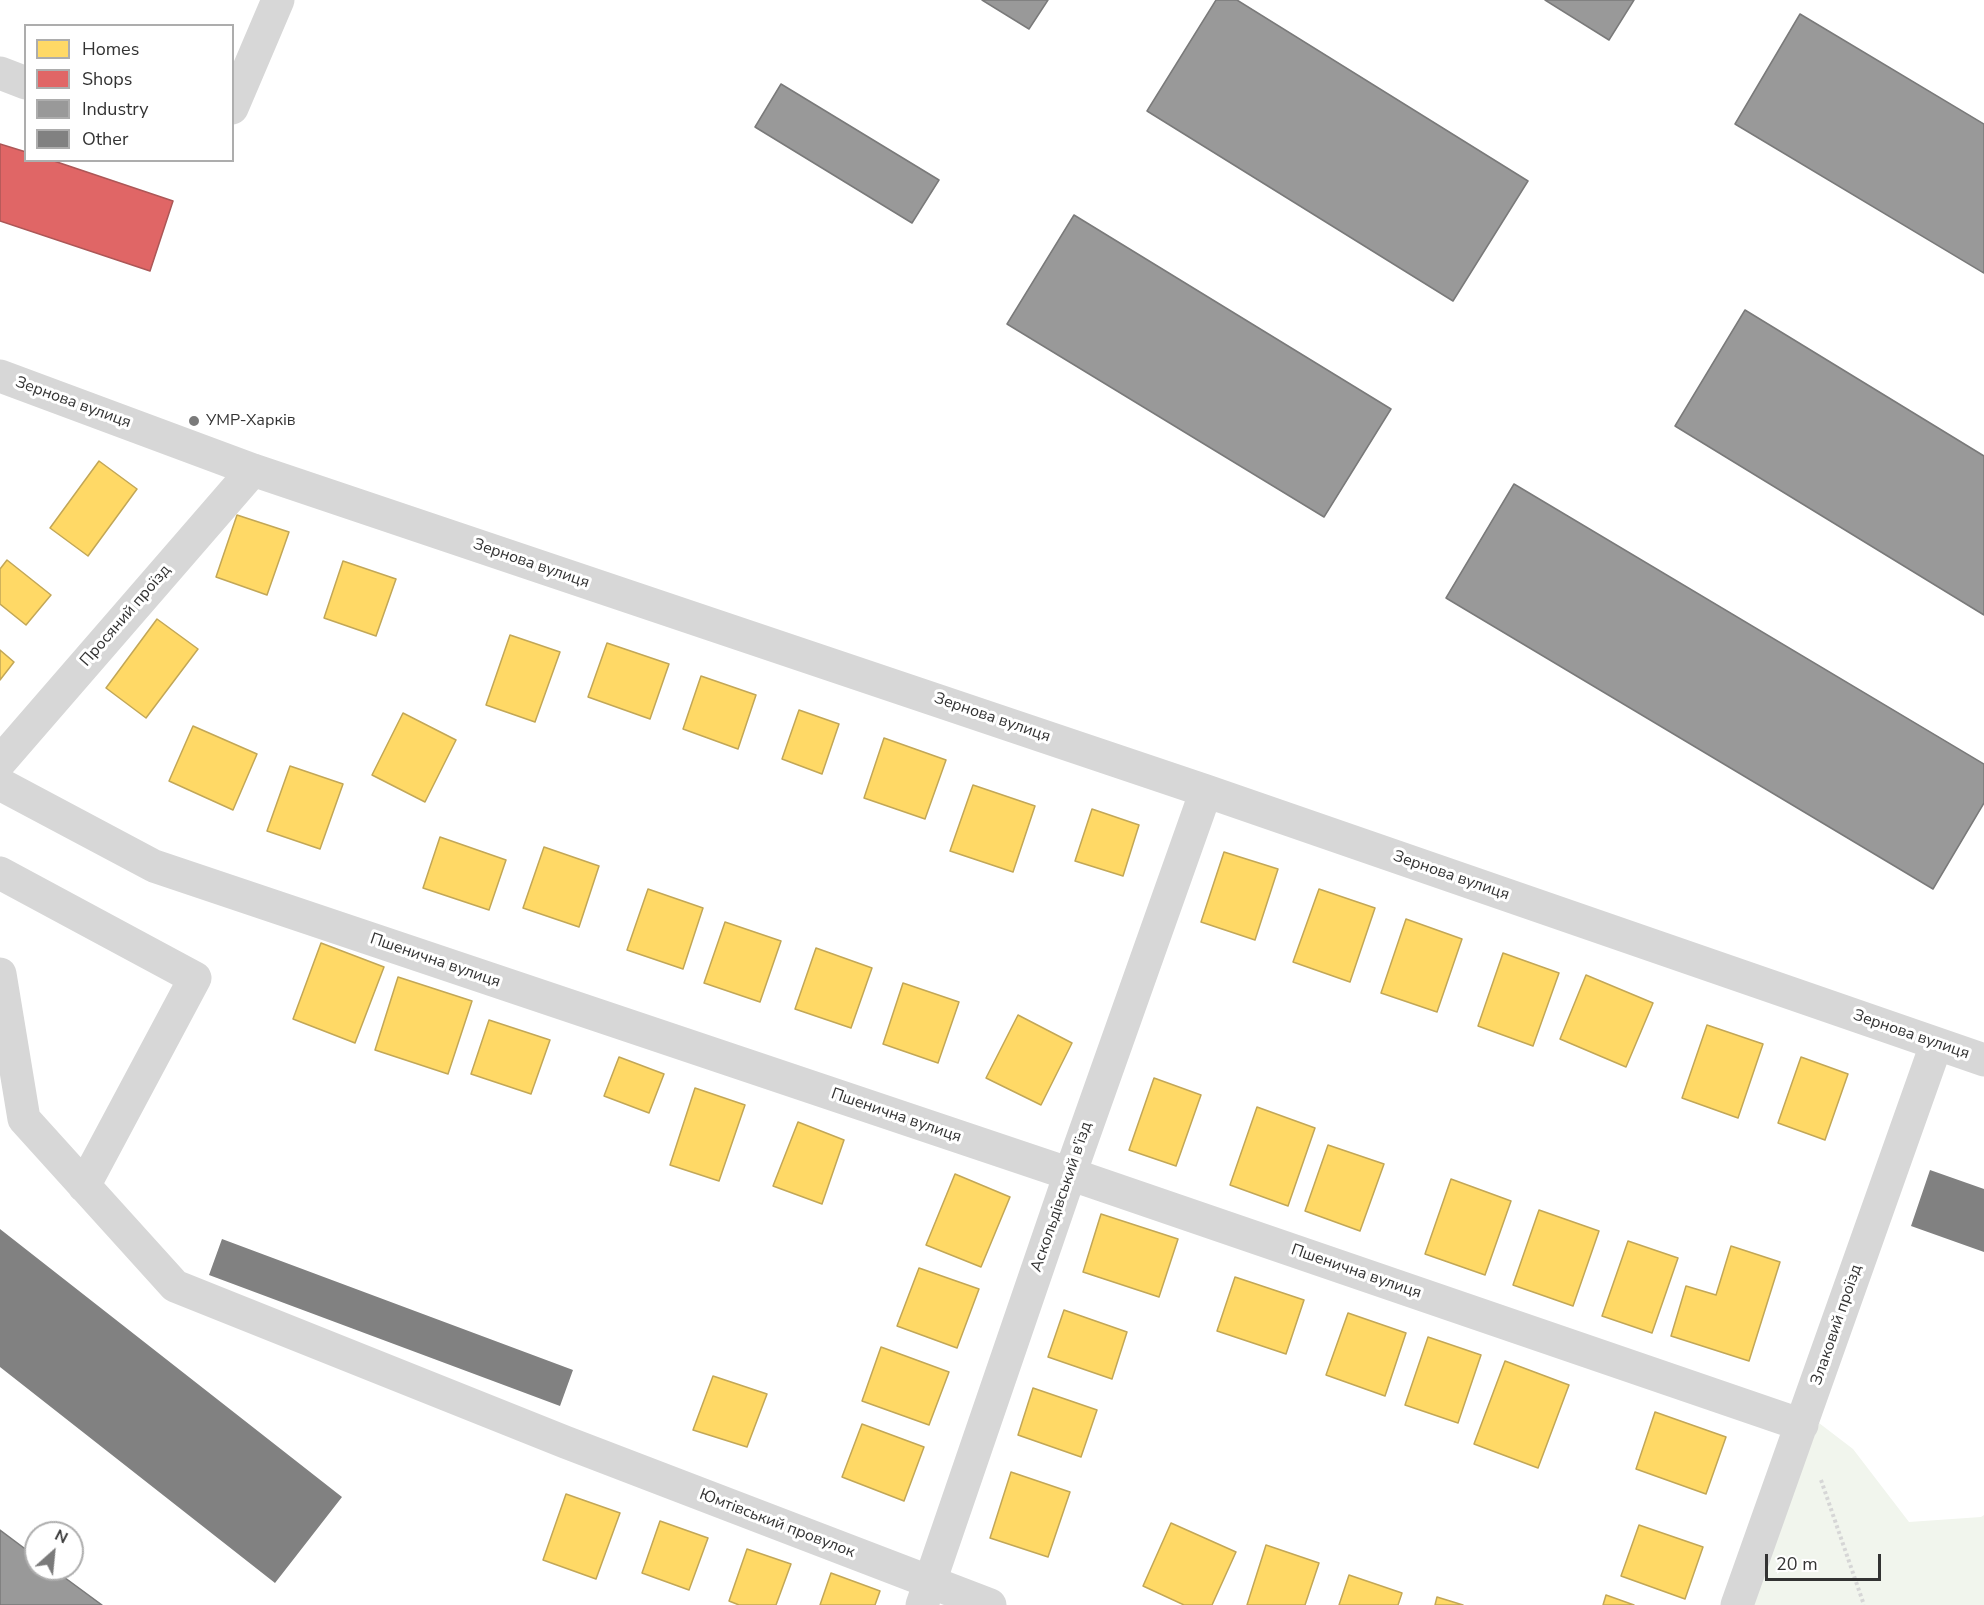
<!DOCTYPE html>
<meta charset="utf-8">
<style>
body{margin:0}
#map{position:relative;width:1984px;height:1605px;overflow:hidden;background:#fff;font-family:"Nunito Sans",sans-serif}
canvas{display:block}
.legend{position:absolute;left:24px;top:24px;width:210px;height:138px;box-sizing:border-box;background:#fff;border:2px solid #adadad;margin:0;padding:8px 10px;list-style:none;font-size:18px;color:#333}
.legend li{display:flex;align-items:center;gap:12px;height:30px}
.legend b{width:30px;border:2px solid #adadad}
.north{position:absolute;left:24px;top:1521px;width:60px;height:60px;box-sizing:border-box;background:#fff;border:2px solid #adadad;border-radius:50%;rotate:27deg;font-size:16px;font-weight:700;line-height:24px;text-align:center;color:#333}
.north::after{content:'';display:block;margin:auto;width:21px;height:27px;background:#7a7a7a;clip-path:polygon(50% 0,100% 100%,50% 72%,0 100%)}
.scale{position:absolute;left:1765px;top:1554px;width:116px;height:27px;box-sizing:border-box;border:3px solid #333;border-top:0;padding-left:8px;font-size:18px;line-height:21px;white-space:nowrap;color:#333;-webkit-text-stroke:4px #fff;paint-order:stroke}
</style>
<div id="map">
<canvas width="1984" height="1605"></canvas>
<ul class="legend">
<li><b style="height:16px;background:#ffd966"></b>Homes</li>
<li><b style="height:16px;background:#e06666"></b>Shops</li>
<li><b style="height:16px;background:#999"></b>Industry</li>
<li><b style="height:16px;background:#818181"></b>Other</li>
</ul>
<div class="north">N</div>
<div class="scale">20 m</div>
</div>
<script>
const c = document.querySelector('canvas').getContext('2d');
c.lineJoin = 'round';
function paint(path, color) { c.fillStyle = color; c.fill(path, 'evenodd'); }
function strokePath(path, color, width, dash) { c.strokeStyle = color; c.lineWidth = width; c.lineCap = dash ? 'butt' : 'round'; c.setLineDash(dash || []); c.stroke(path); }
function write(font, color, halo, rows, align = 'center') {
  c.font = font + ' "Nunito Sans",sans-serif'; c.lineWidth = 6; c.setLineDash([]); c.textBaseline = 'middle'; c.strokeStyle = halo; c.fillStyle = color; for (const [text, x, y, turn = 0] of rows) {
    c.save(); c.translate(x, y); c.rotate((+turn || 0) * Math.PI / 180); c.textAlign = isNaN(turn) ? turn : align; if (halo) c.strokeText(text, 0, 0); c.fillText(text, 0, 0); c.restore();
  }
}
paint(new Path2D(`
 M1819,1423L1853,1449L1909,1522L1981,1517L1984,1515V1605H1737Z`), '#f1f5ed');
const homes = new Path2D(`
 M99,461L137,489L88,556L50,528Z
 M237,515L289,532L267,595L216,577Z
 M7,560L51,595L26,625L0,604V569Z
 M343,561L396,579L376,636L324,618Z
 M157,619L198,649L146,718L106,688Z
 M510,635L560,652L535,722L486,705Z
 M607,643L669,664L650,719L588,697Z
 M0,650L14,662L0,680Z
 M701,676L756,695L738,749L683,729Z
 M799,710L839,724L822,774L782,759Z
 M403,713L456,740L425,802L372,775Z
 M193,726L257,754L233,810L169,781Z
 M884,738L946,760L925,819L864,798Z
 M290,766L343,784L320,849L267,831Z
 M973,785L1035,806L1013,872L950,851Z
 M1092,809L1139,825L1123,876L1075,861Z
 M440,837L506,860L489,910L423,888Z
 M544,847L599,866L579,927L523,908Z
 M1224,852L1278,869L1255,940L1201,922Z
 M648,889L703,908L683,969L627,950Z
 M1319,889L1375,908L1350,982L1293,962Z
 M1406,919L1462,939L1437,1012L1381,993Z
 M725,922L781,941L760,1002L704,983Z
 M321,943L384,967L355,1043L293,1019Z
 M816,948L872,968L851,1028L795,1009Z
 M1503,953L1559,973L1533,1046L1478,1026Z
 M1586,975L1653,1003L1626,1067L1560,1039Z
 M398,977L472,1001L448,1074L375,1050Z
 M903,983L959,1002L938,1063L883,1044Z
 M1018,1015L1072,1043L1041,1105L986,1078Z
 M489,1020L550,1040L531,1094L471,1074Z
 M1707,1025L1763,1044L1738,1118L1682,1098Z
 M619,1057L664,1074L649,1113L604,1096Z
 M1801,1057L1848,1074L1825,1140L1778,1123Z
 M1154,1078L1201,1095L1176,1166L1129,1150Z
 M695,1088L745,1105L719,1181L670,1165Z
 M1257,1107L1315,1128L1288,1206L1230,1185Z
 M798,1122L844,1140L822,1204L773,1186Z
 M1328,1145L1384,1164L1360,1231L1305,1211Z
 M955,1174L1010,1197L981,1267L926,1245Z
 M1451,1179L1511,1201L1485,1275L1425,1254Z
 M1539,1210L1599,1231L1573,1306L1513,1285Z
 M1101,1214L1178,1239L1159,1297L1083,1272Z
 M1628,1241L1678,1258L1652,1333L1602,1316Z
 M1731,1246L1780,1262L1749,1361L1671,1336L1686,1286L1716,1295Z
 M919,1268L979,1289L957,1348L897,1326Z
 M1235,1277L1304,1300L1286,1354L1217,1331Z
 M1064,1310L1127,1332L1112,1379L1048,1357Z
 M1348,1313L1406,1333L1385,1396L1326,1375Z
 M1428,1337L1481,1355L1458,1423L1405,1405Z
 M881,1347L949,1372L929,1425L862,1401Z
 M1505,1361L1569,1385L1538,1468L1474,1444Z
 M713,1376L767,1394L747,1447L693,1430Z
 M1033,1388L1097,1410L1081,1457L1018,1435Z
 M1655,1412L1726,1437L1706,1494L1636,1469Z
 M862,1424L924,1447L904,1501L842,1477Z
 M1011,1472L1070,1492L1048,1557L990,1538Z
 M566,1494L620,1513L596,1579L543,1560Z
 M660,1521L708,1538L689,1590L642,1573Z
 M1171,1523L1236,1552L1212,1605H1184L1143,1586Z
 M1639,1525L1703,1547L1685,1599L1621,1576Z
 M1266,1545L1319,1563L1305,1605H1247Z
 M747,1549L791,1564L776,1605H739L729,1601Z
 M831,1573L880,1591L875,1605H820Z
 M1349,1575L1402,1593L1398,1605H1339Z
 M1606,1595L1634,1605H1603Z
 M1437,1597L1463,1605H1435Z`);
paint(homes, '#ffd966');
strokePath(homes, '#c2a757', 1.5);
const shops = new Path2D(`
 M0,144L26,152V160H51L173,201L150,271L0,221Z`);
paint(shops, '#e06666');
strokePath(shops, '#ac5757', 1.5);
const industry = new Path2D(`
 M982,0H1048L1029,29Z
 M1216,0H1237L1528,181L1453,301L1147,111Z
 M1545,0H1634L1609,40Z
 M1800,14L1984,124V273L1735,124Z
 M781,84L939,180L912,223L755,127Z
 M1074,215L1391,409L1324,517L1007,324Z
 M1745,310L1984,456V615L1675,426Z
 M1514,484L1984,764V803L1933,889L1446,598Z
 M0,1530L36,1557V1569H53L102,1605H0Z`);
paint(industry, '#999');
strokePath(industry, '#7a7a7a', 1.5);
paint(new Path2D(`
 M1930,1170L1984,1189V1252L1911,1226Z
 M0,1229L342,1497L275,1583L0,1367Z
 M222,1239L573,1370L560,1406L209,1275Z`), '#818181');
strokePath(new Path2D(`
 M1821,1480L1864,1605`), '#d6d6d6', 4, [3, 3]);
strokePath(new Path2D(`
 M0,73L26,83
 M232,108L278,0
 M0,376L253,470L1206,791L1984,1060
 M0,762L253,470
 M0,784L154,866L1070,1174L1802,1425
 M0,873L195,978L84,1186
 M0,974L24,1119L175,1286L565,1442L990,1605
 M922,1605L1070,1174L1206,791
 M1737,1605L1936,1045`), '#d7d7d7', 33);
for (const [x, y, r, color] of [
 [194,421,6,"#7a7a7a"]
]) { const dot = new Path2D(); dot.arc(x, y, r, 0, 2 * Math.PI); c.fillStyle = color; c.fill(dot); strokePath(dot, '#fff', 2); }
write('16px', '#333', '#fff', [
 ["Зернова вулиця",73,403,20],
 ["Зернова вулиця",531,564,19],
 ["Просяний проїзд",126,616,-49],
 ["Зернова вулиця",992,718,19],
 ["Зернова вулиця",1451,876,19],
 ["Пшенична вулиця",435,961,19],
 ["Зернова вулиця",1911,1035,19],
 ["Пшенична вулиця",896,1116,19],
 ["Аскольдівський в'їзд",1062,1197,-71],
 ["Пшенична вулиця",1356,1272,19],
 ["Злаковий проїзд",1837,1325,-71],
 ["Юмтівський провулок",777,1524,21]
]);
write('16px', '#333', '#fff', [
 ["УМР-Харків",206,421]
], 'left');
</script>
